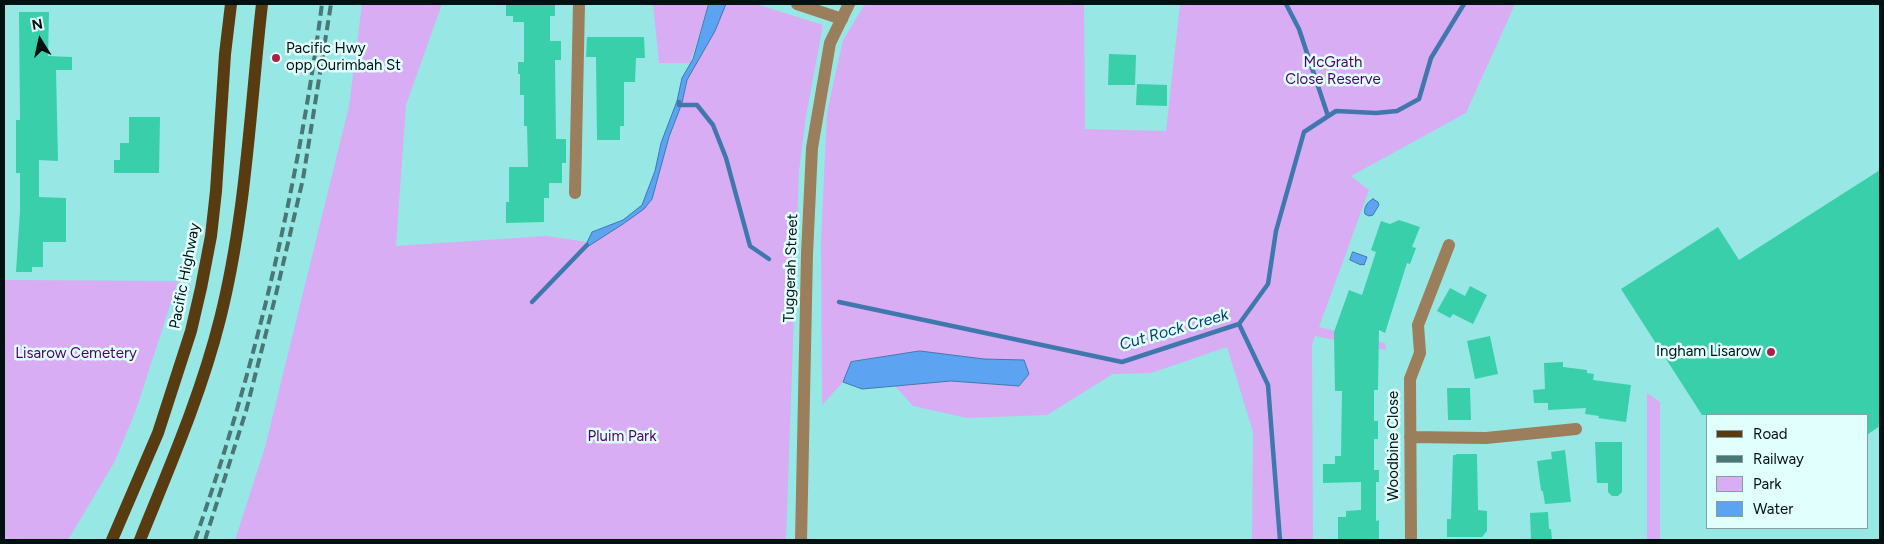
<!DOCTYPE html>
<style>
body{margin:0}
#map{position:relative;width:1884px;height:544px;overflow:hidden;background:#97e8e4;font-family:Figtree,sans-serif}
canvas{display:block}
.frame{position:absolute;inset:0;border:5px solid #011;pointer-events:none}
.legend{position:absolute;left:1706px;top:414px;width:162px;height:115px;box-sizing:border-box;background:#e0fffd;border:1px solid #86a09f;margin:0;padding:6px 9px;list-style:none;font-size:15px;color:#011}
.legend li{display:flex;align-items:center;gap:10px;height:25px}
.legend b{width:25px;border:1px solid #86a09f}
.north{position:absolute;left:15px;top:15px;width:50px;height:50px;-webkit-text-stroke:4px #e0fffd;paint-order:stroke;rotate:350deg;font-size:14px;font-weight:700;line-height:20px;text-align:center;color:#011}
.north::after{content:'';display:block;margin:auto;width:18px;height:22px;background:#011;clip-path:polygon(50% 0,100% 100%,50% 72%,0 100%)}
</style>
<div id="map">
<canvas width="1884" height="544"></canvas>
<div class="frame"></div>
<ul class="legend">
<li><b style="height:6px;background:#593b12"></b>Road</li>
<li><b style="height:6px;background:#487775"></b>Railway</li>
<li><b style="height:14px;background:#d8adf3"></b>Park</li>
<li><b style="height:14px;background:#5ca4f1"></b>Water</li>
</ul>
<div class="north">N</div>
</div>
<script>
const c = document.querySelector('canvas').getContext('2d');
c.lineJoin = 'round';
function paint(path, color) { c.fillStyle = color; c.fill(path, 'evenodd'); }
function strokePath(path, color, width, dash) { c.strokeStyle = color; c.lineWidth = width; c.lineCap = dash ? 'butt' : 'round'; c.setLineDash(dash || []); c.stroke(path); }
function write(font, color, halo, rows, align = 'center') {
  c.font = font + ' Figtree,sans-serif'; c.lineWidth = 5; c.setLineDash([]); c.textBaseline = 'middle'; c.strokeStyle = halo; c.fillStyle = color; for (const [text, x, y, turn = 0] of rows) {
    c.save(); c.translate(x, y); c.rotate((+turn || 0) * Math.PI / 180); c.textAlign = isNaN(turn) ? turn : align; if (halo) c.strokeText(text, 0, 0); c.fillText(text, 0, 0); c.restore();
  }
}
paint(new Path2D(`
 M362,4H442L406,105L396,246L546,236L587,242L585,247L644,209L682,103L687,80L726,4H756L823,25L806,116L799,171L786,540H235L265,447L349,106Z
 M653,4H709L690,63H659Z
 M865,4H1084L1085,129L1166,131L1180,4H1515L1466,113L1351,176L1369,190L1319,327L1385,343L1386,350L1315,336L1312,344L1313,540H1252L1253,432L1227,347L1151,373L1113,374L1047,415L967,418L913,406L895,386L951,381L1019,386L1024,360L984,359L920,351L851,362L843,382L822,405L821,241L827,112L843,40Z
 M4,280L178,281L136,410L115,461L68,540H4Z
 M1647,393L1660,402V540H1647Z`), '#d8adf3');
const water = new Path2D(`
 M709,4H726L715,31L687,80L682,103L669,137L652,199L644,209L623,224L584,249L592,232L623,220L642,205L655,171L661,143L677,101L682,78L693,59Z
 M1373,199L1378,202L1379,205L1373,215L1369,216L1365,214C1363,208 1368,201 1373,199Z
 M1353,252L1367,257L1364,265L1361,264V265L1350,260Z
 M920,351L984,359L1024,360L1029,374L1019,386L951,381L862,389L843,382L851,362Z`);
paint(water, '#5ca4f1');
strokePath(water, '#4078ae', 1);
strokePath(new Path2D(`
 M1286,4L1299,29L1328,116
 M679,102V105H697L713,125L726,158L750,246L769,259
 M532,302L587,245
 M839,302L1122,362L1239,324L1268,385L1280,540
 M1239,324L1268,284L1276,231L1304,132L1336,111L1376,113L1397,111L1419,99L1431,58L1464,4`), '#4078ae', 4.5);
paint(new Path2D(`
 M506,4H555V16H550V41H561V60H555L556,139H566V163H562V183H549V198H544V222L506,223V202H509V167H528L527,126H524V95H520V74H518V62H524V22H513V16H506Z
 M19,12H49L48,56L72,57V70H56L58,161L39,160V197L66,198V242H43V267H32V272H16L20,211V173H16V120H20Z
 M587,37H644L645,58H636L635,82H624V126H620V140H597L596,57H586Z
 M1109,54L1136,55L1135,85H1108Z
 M1137,84L1167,85V106L1136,105Z
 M129,117H160L159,173H114V160H120V143H129Z
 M1880,170V426L1868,434V415H1702L1621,289L1718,227L1739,260Z
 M1399,220L1420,227L1412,247L1416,248L1410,264L1407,263L1385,333L1379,330L1378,390H1374V421H1378V439H1374V470H1379V482H1376V521L1379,520V540H1338V517H1346V511L1361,510V482L1323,483V464H1335V456H1341L1342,391H1335L1334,332L1349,290L1362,295L1376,252L1371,250L1381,221L1390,224Z
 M1470,286L1487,295L1473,324L1453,314L1450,318L1437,311L1450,288L1465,296Z
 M1490,336L1498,374L1475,379L1467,341Z
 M1563,362V367L1587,370V373L1594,374L1593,380L1631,385L1626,422L1598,418L1599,416L1585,414L1586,408L1548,410V403H1534L1533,390L1545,389L1544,363Z
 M1447,388H1470L1471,420H1448Z
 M1595,442H1622V492L1618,496H1612L1608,492V483H1597Z
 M1565,450L1571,502L1545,504L1543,492L1541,490L1537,461L1552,459L1551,452Z
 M1456,454H1477L1478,510L1487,511V531L1482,537H1447V519H1451L1453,455H1456Z
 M1548,512L1549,529H1551L1552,540H1531L1530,513Z`), '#39cfaa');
strokePath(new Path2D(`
 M797,4L842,19
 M575,193L579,4
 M1410,437L1486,438L1576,429
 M1411,540L1410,379L1420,353L1418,325L1449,245`), '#9b7f5c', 12);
strokePath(new Path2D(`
 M801,540L807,254L812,148L830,43L849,4`), '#9b7f5c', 12);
strokePath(new Path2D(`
 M112,540L158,433L191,331L201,288L211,236L216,191L225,54L231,4
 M140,540C169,468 201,395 220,319C246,216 250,109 262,4`), '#593b12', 12);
strokePath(new Path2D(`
 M195,540C256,367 298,186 322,4
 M205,540L246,411L276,294L303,179L331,4`), '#487775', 4, [10, 5]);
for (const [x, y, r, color] of [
 [276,58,5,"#b11f47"],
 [1771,352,5,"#b11f47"]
]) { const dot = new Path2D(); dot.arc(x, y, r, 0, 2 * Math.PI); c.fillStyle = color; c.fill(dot); strokePath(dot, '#e0fffd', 2); }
write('15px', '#011', '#e0fffd', [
 ["Pacific Hwy",286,49],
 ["opp Ourimbah St",286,66],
 ["Ingham Lisarow",1761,352,"right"]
], 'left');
write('15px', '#4f006f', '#e0fffd', [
 ["McGrath",1333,63],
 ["Close Reserve",1333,80],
 ["Lisarow Cemetery",76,354],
 ["Pluim Park",622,437]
]);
write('15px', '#011', '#e0fffd', [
 ["Tuggerah Street",791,268,-88],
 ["Pacific Highway",185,276,-79],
 ["Woodbine Close",1394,446,-90]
]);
write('italic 16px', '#0a3e6f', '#e0fffd', [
 ["Cut Rock Creek",1174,330,-16]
]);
</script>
